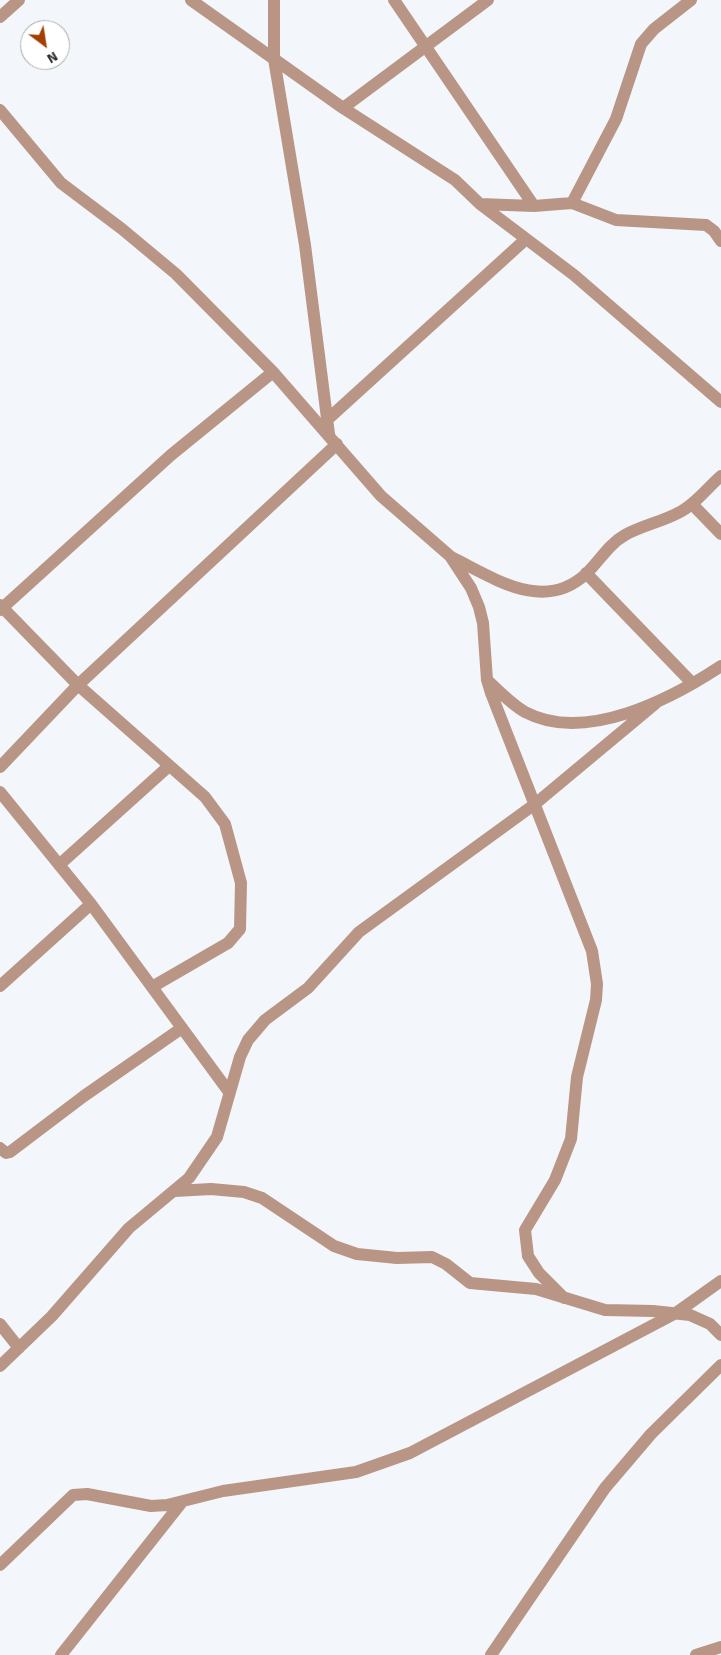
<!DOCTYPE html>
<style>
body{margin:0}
#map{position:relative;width:721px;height:1655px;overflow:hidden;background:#f3f7fb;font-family:Signika,sans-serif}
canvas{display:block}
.north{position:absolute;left:20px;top:20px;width:50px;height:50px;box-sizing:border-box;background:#fff;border:1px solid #aaabab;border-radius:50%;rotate:149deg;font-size:14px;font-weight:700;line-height:20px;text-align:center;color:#2a2c2d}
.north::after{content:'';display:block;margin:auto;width:18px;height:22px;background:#a24001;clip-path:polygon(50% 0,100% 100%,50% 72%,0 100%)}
</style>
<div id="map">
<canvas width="721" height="1655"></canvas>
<div class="north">N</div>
</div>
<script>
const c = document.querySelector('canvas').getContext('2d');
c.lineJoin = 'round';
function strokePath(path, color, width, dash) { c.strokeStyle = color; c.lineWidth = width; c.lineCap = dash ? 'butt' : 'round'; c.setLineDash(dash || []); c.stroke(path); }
strokePath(new Path2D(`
 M191,0L343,108L455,180L480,204L574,275L721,402
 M274,0V59L305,245L329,434
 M394,0L534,206
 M0,17L19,0
 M343,108L488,0
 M0,110L61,183L122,229L176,274L273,372L381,496L450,556L471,588L479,607L483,623L487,680L491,693L592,951L597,984L596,1000L577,1077L571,1139L555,1180L525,1230L528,1256L539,1273L564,1298
 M572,203L616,119L641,44L654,29L691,0
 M480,204L534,206L572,203L616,220L706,225L714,231L721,241
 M328,419L526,239
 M692,504L721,534
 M451,557C494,578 544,614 587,573C600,560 609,544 625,535C641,526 661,522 678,513C695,505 707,488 721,476
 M586,573L692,683
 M0,605L78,685L205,797L225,824L241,883L240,929L228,943L152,987
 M0,610L171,455L273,372
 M487,680C499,691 511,704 525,712C585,744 671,699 721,666
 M0,767L78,685L337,444
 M0,792L91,904L229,1092
 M59,865L169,766
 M0,986L91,904
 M0,1148L6,1153L10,1152L84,1096L182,1028
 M175,1191L211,1189L244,1192L262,1198L334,1246L357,1254L397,1258L432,1257L446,1264L470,1283L536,1289L605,1310L653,1311L690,1315L710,1324L721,1335
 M0,1324L19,1348
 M0,1366L52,1316L129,1228L189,1178L217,1137L240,1057L248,1040L265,1020L308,988L359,932L535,804L655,704
 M0,1565L73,1495L87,1494L151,1506L167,1505L223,1491L356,1472L410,1453L676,1313L721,1281
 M61,1655L182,1502
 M491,1655L605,1488L651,1434L721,1365
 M696,1655L721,1647`), '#b99586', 12);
</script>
